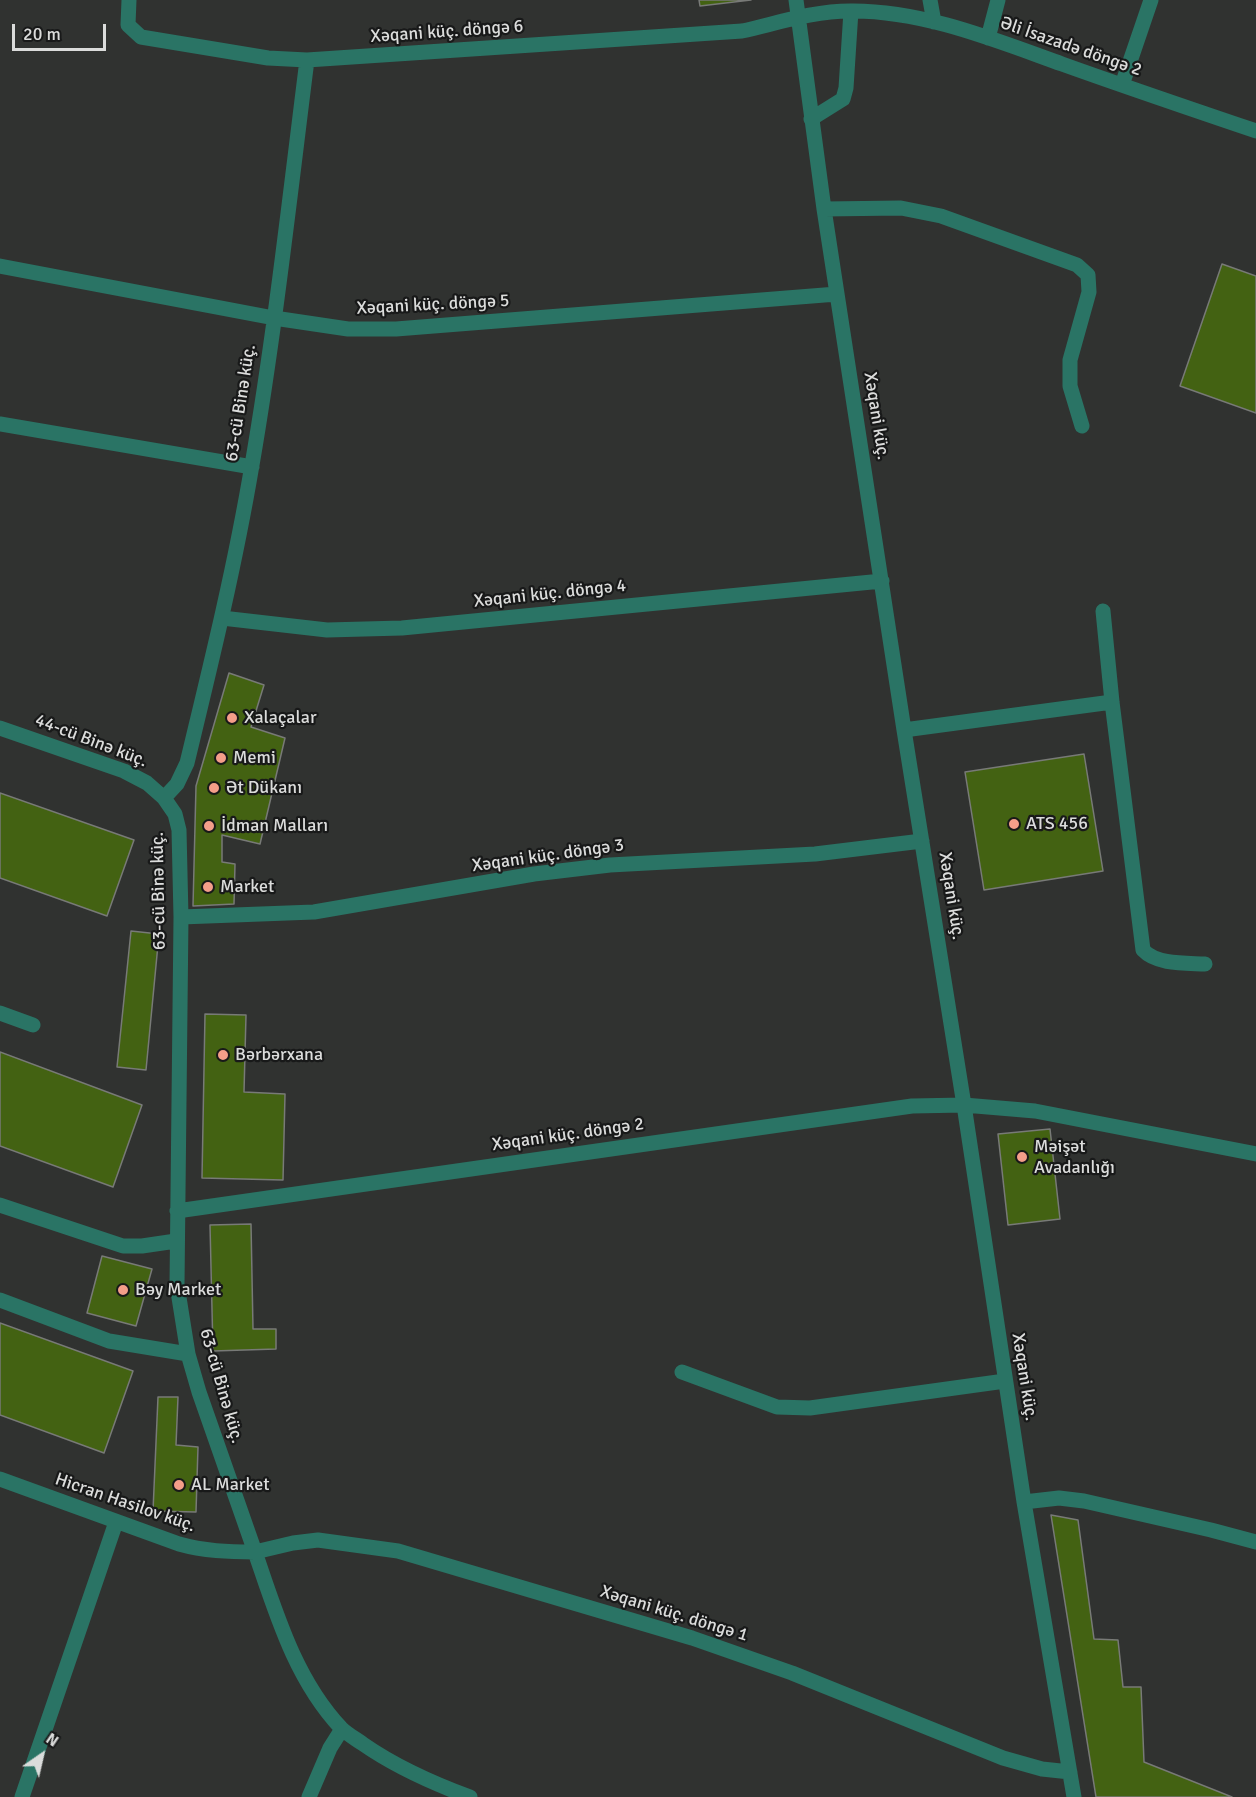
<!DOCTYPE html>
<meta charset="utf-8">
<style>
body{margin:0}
#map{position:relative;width:1256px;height:1797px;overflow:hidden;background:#303230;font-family:Signika,sans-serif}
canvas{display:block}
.north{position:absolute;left:12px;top:1725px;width:60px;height:60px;-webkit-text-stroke:4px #181919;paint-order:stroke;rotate:34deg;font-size:16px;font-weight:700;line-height:24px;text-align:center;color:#dbdcdb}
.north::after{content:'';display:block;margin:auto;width:21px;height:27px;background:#dbdcdb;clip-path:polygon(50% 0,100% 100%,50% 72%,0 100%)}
.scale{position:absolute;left:12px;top:24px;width:94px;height:27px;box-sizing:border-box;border:3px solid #dbdcdb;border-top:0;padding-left:8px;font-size:18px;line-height:21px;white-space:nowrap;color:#dbdcdb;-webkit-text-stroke:4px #181919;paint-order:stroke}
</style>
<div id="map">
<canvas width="1256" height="1797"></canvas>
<div class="north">N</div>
<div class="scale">20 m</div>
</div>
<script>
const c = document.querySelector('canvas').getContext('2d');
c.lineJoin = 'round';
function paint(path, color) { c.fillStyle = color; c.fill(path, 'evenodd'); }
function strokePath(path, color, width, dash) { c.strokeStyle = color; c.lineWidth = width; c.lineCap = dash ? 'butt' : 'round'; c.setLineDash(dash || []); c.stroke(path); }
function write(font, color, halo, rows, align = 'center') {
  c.font = font + ' Signika,sans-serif'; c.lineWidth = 4.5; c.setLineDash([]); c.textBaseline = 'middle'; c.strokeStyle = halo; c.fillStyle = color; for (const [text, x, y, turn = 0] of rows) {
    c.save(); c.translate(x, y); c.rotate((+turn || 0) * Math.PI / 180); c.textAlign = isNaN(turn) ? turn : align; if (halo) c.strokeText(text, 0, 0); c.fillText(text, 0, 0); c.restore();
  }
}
const building = new Path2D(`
 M699,0H751L700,6Z
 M1222,264L1256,276V413L1180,386Z
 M229,673L264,685L251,727L285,738L260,844L222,835V862L235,864L234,904L193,906L196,786Z
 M1084,754L1103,871L984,890L965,772Z
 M0,793L134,840L107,916L0,878Z
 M131,931L159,934L146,1070L117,1067Z
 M205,1014L246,1015L244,1092L285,1094L283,1180L202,1178Z
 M0,1052L142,1105L113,1187L0,1146Z
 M1050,1129L1060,1219L1008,1225L998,1134Z
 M251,1224L253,1329H276V1349L213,1351L210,1225Z
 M102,1256L152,1269L136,1326L87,1313Z
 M0,1323L133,1371L104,1453L0,1415Z
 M158,1397H178L176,1445L198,1447L196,1512L153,1511Z
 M1051,1515L1078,1520L1094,1639L1118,1640L1123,1687H1141L1144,1762L1232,1797H1096Z`);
paint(building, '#436212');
strokePath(building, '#787a77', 1.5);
strokePath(new Path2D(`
 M129,0L128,25L141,37L268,58L307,60L742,31C778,23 813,11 850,11C922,10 995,40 1062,64C1126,87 1191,109 1256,131
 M796,0L824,209L904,730L964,1105L1024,1502L1074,1797
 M930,0L934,22
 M988,38L998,0
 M1122,85L1151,0
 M811,119L843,99L846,88L851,11
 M824,209L901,208L941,216L1077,265L1088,275L1089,292L1070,360V386L1082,426
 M0,266L274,318L348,329H396L837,294
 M0,424L252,467
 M1103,611L1112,702L1143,950C1157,965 1186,963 1205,964
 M222,618L327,630L402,628L882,581
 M0,728L124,771L147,783L164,798L175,814L179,830L181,917L177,1285L188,1354L199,1392L255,1552L293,1543L318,1540L398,1551L692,1638L792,1673L1003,1758L1042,1769L1070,1772
 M904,730L1112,702
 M164,798L177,784L187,763C211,664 235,566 252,465C275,331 290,195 307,60
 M181,917L314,912L534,874L610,865L815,854L922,841
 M0,1013L33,1025
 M0,1205L123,1246H142L176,1241
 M177,1211L912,1106L964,1105L1035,1111L1256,1154
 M0,1300L109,1341L188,1354
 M682,1372L777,1407L810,1408L1005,1381
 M0,1479L179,1544C204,1551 228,1552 255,1552C276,1613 295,1679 341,1728C347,1734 356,1739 363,1744C396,1767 432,1783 470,1797
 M1024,1502L1059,1498L1084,1501L1211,1530L1256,1542
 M22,1797L116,1522
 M309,1797L330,1748L342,1729`), '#2a7465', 15);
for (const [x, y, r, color] of [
 [232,718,6,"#f49e89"],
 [221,758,6,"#f49e89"],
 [214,788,6,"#f49e89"],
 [1014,824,6,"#f49e89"],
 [209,826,6,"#f49e89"],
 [208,887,6,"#f49e89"],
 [223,1055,6,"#f49e89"],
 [1022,1157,6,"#f49e89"],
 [123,1290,6,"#f49e89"],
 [179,1485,6,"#f49e89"]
]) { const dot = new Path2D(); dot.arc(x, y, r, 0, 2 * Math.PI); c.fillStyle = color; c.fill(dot); strokePath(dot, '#181919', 2); }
write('18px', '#dbdcdb', '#181919', [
 ["Xəqani küç. döngə 6",447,32,-4],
 ["Əli İsazadə döngə 2",1071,47,19],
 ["Xəqani küç. döngə 5",433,305,-3],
 ["63-cü Binə küç.",241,403,-81],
 ["Xəqani küç.",876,416,81],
 ["Xəqani küç. döngə 4",550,594,-6],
 ["44-cü Binə küç.",91,741,21],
 ["Xəqani küç. döngə 3",548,856,-8],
 ["63-cü Binə küç.",159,891,-91],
 ["Xəqani küç.",951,896,81],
 ["Xəqani küç. döngə 2",568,1135,-8],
 ["Xəqani küç.",1024,1377,81],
 ["63-cü Binə küç.",221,1386,74],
 ["Hicran Hasilov küç.",125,1503,19],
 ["Xəqani küç. döngə 1",674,1614,17]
]);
write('18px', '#dbdcdb', '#181919', [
 ["Xalaçalar",244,718],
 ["Memi",233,758],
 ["Ət Dükanı",226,788],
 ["ATS 456",1026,824],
 ["İdman Malları",221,826],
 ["Market",220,887],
 ["Bərbərxana",235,1055],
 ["Məişət",1034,1147],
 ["Avadanlığı",1034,1168],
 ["Bəy Market",135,1290],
 ["AL Market",191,1485]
], 'left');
</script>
